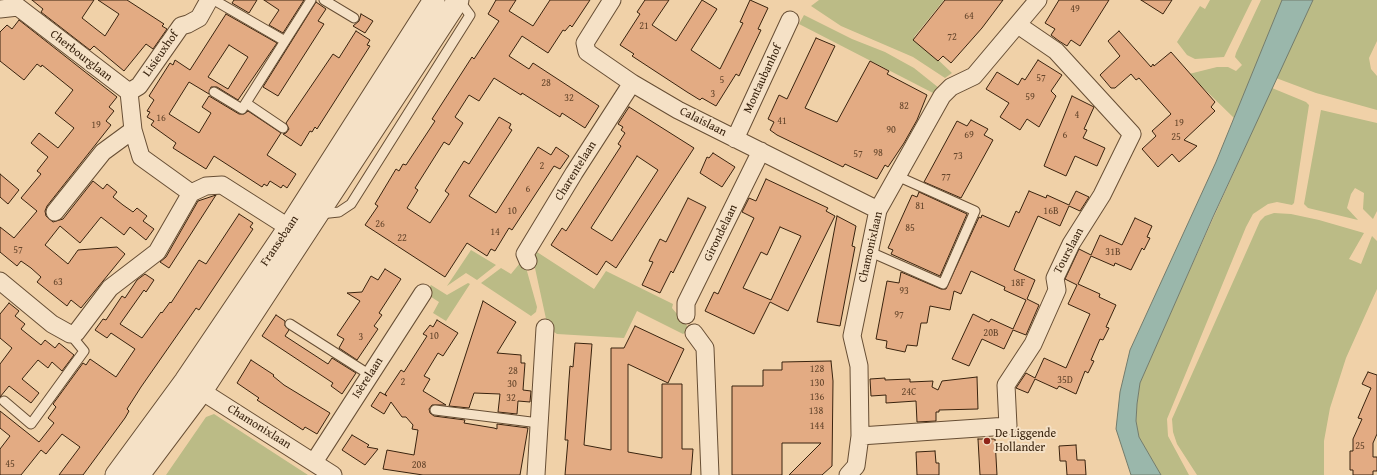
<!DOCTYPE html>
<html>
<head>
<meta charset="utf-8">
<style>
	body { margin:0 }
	canvas { display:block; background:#f0d1a8 }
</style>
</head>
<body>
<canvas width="1377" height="475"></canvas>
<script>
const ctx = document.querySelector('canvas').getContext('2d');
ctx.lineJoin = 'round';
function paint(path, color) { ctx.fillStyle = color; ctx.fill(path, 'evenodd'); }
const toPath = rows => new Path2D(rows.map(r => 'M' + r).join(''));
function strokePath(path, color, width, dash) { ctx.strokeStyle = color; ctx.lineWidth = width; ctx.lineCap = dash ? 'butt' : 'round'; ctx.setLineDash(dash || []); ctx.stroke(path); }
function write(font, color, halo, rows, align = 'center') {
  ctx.font = font + ' "Gentium Book Plus",serif'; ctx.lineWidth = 4; ctx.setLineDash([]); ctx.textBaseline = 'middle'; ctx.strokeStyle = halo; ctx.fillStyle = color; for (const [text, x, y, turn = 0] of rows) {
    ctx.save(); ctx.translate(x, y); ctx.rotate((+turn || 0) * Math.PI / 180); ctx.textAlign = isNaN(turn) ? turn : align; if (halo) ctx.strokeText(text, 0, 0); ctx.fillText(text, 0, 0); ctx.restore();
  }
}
const green = toPath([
	[819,0,944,0,914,37,952,73,945,78,913,57,841,26,811,6],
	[1210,0,1252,0,1224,57,1195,59,1187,55,1177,42,1200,6,1205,9],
	[1261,0,1282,0,1234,118,1189,74,1217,67,1228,67,1236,71,1242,65,1235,57,1236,53],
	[1313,0,1377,0,1377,41,1369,58,1371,69,1377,76,1377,110,1316,93,1276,78],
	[804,15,852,39,885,52,914,68,939,88,935,94,799,24],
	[1272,88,1306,102,1309,105,1294,203,1292,205,1277,202,1268,204,1253,214,1246,227,1167,419,1168,436,1189,475,1161,475,1139,437,1136,421,1137,404,1140,383,1184,283],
	[1321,110,1377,123,1377,211,1373,219,1363,209,1364,193,1355,188,1351,194,1347,208,1358,220,1308,208,1304,204],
	[1274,213,1291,214,1319,220,1364,233,1349,259,1361,264,1372,236,1377,241,1377,289,1346,358,1330,408,1324,441,1324,475,1197,475,1177,444,1173,432,1172,419,1260,221,1265,216],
	[471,250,496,265,477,280,466,273,447,286],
	[537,252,594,289,606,271,673,304,672,308,688,327,686,332,683,334,637,311,624,338,557,334,548,328,533,259],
	[520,263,525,264,537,307,536,312,531,316,481,283,501,268,511,274],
	[468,283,470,284,446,321,433,313,439,302,425,293,431,285,447,295],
	[214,414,308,475,166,475,206,417]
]);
const water = toPath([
	[1282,0,1313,0,1213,217,1140,383,1137,404,1136,421,1139,437,1161,475,1131,475,1116,429,1120,392,1130,350,1216,162,1282,0]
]);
const building = toPath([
	[32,0,94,0,82,18,105,36,119,14,98,0,127,0,164,24,162,26,167,29,153,49,146,44,124,71,94,46,90,50,41,12,43,9,32,0],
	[234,0,257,0,249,13,232,3,234,0],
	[264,0,304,0,283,33,269,25,279,10,264,0],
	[496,0,516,0,509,11,533,26,550,0,590,0,572,27,570,25,565,31,563,30,548,53,522,36,509,56,529,69,533,63,599,106,585,128,562,113,560,117,522,93,521,95,494,78,479,101,469,95,455,117,463,123,449,145,444,142,415,188,418,190,407,208,430,223,449,194,445,191,464,161,469,164,499,117,511,124,509,128,512,130,469,196,496,213,538,147,551,155,556,147,569,156,560,169,554,166,512,230,509,228,495,251,491,249,487,256,467,243,445,277,365,225,378,206,375,204,396,169,399,171,403,164,406,165,435,121,432,119,472,57,474,59,499,21,488,14,496,0],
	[645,0,669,0,652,25,676,41,702,0,717,9,691,50,720,69,743,23,740,22,750,0,768,8,758,29,761,30,739,76,736,74,716,106,702,98,700,100,687,92,632,56,634,54,620,45,640,14,637,12,645,0],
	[945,0,1003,0,982,28,951,63,943,56,938,61,913,40,945,0],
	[1059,0,1109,0,1080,46,1071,40,1067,46,1059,41,1051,35,1055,29,1045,23,1059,0],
	[1141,0,1172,0,1163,14,1141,0],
	[316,2,326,9,318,21,324,24,278,96,263,87,316,2],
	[226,14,277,43,238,100,217,87,211,87,209,94,189,82,169,114,199,133,211,113,202,107,209,96,239,114,244,114,248,111,281,133,267,155,296,174,287,188,283,185,281,188,270,181,267,186,264,184,262,187,214,156,206,169,173,148,176,143,151,125,154,121,147,117,150,112,147,111,154,100,149,96,170,63,173,65,175,60,190,70,226,14],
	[229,45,248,57,228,89,208,77,229,45],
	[361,14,373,21,365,33,353,26,359,21,361,14],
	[19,20,117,97,109,107,114,111,106,121,111,125,47,206,45,211,46,216,53,222,63,219,93,181,103,189,107,184,117,192,113,197,123,205,133,212,137,208,147,216,143,221,154,229,146,240,130,227,124,235,101,217,80,243,60,226,45,245,68,264,78,250,117,247,125,254,81,308,71,300,67,306,37,282,41,277,31,268,21,261,17,266,0,252,0,227,14,238,37,211,21,198,41,174,37,171,48,157,31,143,39,133,58,148,74,128,55,113,73,90,42,65,41,67,37,64,24,80,0,61,0,32,7,25,12,29,19,20],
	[356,31,370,40,367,45,370,46,317,129,315,127,312,132,310,131,301,146,283,134,286,133,289,129,286,123,333,54,339,58,356,31],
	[1119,31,1151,67,1153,64,1154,66,1171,52,1215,102,1211,107,1215,111,1184,140,1197,146,1179,162,1172,154,1158,167,1142,149,1156,136,1152,131,1171,114,1139,78,1136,80,1131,74,1115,88,1111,88,1100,75,1120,56,1108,41,1119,31],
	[816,38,835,46,805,108,837,122,870,61,889,71,887,74,927,95,917,120,904,143,888,167,885,165,877,179,845,164,843,167,777,135,770,130,774,122,768,119,779,95,787,99,816,38],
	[1038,60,1062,75,1051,91,1056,96,1039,127,1027,119,1020,130,1000,117,1009,103,986,89,997,72,1018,85,1022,78,1025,80,1038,60],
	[1072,96,1094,107,1084,129,1087,130,1083,138,1105,148,1097,166,1075,156,1066,176,1044,166,1072,96],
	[629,107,694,148,616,268,606,261,597,275,551,245,562,228,566,231,621,146,618,144,625,133,621,130,623,127,618,124,629,107],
	[637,156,658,170,612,241,591,228,637,156],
	[971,120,988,129,984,135,993,140,961,198,924,182,957,121,967,126,971,120],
	[713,153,735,167,722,187,700,173,707,157,709,158,713,153],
	[0,174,19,190,8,204,0,197,0,174],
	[766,179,828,208,826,211,835,216,788,311,770,302,754,334,705,311,714,292,718,294,754,218,742,212,749,198,756,201,766,179],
	[780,227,801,236,771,300,743,288,761,252,767,255,780,227],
	[1029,191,1046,198,1047,195,1069,205,1076,191,1089,197,1080,211,1069,206,1060,226,1038,216,1016,265,1014,270,1035,280,1027,299,1039,305,1026,335,1013,330,1004,349,982,339,969,366,952,359,973,314,989,322,991,319,1013,329,1026,300,1004,290,1005,287,971,271,961,294,954,291,950,310,930,306,927,323,921,323,917,346,907,345,905,352,886,348,887,341,876,339,887,281,899,283,901,272,941,289,946,289,979,217,981,218,982,215,1009,227,1016,211,1019,213,1029,191],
	[919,192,967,214,940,276,891,254,893,250,888,248,912,195,917,197,919,192],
	[216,195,169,268,160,262,166,257,198,201,216,195],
	[688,198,706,207,673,273,671,271,660,293,642,285,653,262,649,261,660,239,666,242,688,198],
	[239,214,253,223,250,227,253,229,199,310,196,308,194,311,141,387,127,409,129,411,125,418,83,475,59,475,80,447,62,434,46,454,41,450,21,475,0,475,0,449,10,436,0,428,0,411,39,442,54,423,48,418,56,407,53,404,83,363,86,365,90,359,116,377,135,349,111,333,107,338,95,330,103,319,106,320,122,296,125,298,137,280,145,274,154,280,146,292,144,290,120,324,142,338,161,312,162,313,170,302,171,303,199,260,206,264,239,214],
	[837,216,856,226,852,246,855,247,840,326,817,322,837,216],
	[1135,218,1152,226,1147,237,1150,238,1144,250,1142,248,1131,270,1115,263,1114,266,1091,256,1078,284,1100,294,1099,297,1116,305,1106,327,1109,328,1103,340,1100,339,1091,360,1094,361,1088,373,1085,371,1076,394,1059,386,1057,389,1035,379,1028,393,1016,388,1026,373,1035,378,1044,358,1066,368,1090,314,1068,304,1077,285,1065,279,1079,249,1091,255,1100,235,1122,245,1135,218],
	[385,269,401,279,379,313,382,315,374,326,378,329,357,360,339,348,344,339,337,335,360,301,347,293,362,292,371,276,378,280,385,269],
	[483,301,516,322,497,353,521,355,521,363,525,363,523,390,531,391,530,402,518,401,517,414,498,412,500,394,474,393,469,408,449,406,483,301],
	[9,303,19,311,15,316,25,324,21,329,41,345,45,340,55,348,59,343,74,355,62,371,52,362,48,368,38,360,22,379,39,393,31,403,9,386,0,397,0,364,12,348,0,338,0,314,9,303],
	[276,315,285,321,285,326,289,330,285,336,328,364,332,358,356,373,342,394,331,386,333,383,262,336,276,315],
	[437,320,458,333,443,356,438,353,424,376,430,379,423,391,446,405,432,405,429,409,430,413,434,416,465,420,464,423,494,428,497,429,497,424,528,428,520,475,423,475,383,469,387,450,414,455,418,430,412,429,413,425,406,417,402,417,391,402,384,414,371,406,380,392,387,396,385,394,401,370,404,372,427,336,423,334,430,325,433,327,437,320],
	[635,326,684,349,668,383,628,364,628,452,662,458,662,384,682,384,682,449,693,449,691,475,565,475,568,440,565,440,569,379,570,366,573,367,575,343,592,344,584,445,611,450,611,348,624,348,635,326],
	[251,360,274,375,273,376,284,385,330,413,317,434,305,427,303,430,257,400,259,398,237,383,251,360],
	[831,361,833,381,832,466,822,475,789,475,821,443,782,443,782,475,732,475,732,386,763,386,763,370,782,370,782,362,831,361],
	[1368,372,1377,375,1377,434,1373,443,1373,457,1377,457,1377,471,1373,471,1373,475,1353,475,1353,470,1350,470,1350,451,1353,451,1353,439,1362,419,1358,418,1371,388,1362,384,1368,372],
	[977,377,978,409,939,410,939,412,936,412,936,421,917,422,916,401,886,403,886,395,871,396,870,379,885,378,885,380,910,379,910,382,933,381,932,387,938,390,942,381,977,377],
	[352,435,369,445,367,447,378,449,365,465,342,450,352,435],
	[978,439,995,439,997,475,980,475,978,439],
	[1076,445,1077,460,1085,460,1086,475,1067,475,1066,461,1060,461,1059,446,1076,445],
	[935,451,936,463,939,463,939,475,917,475,916,452,935,451]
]);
const service = toPath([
	[324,0,354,18],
	[285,41,311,0],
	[214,92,242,109,285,41,214,0],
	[246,103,283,128],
	[320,214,339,212,351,204,470,15,459,0],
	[868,251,943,284,975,211,897,176],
	[290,324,370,375],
	[4,401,31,424,84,351,70,334],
	[435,410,539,423]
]);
const minor = toPath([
	[612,0,585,43,587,52,632,83,678,110,878,210],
	[0,9,18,7,129,92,133,130,141,157,191,193],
	[129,92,139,86,181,26,188,24,199,18,209,0],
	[735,139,790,20],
	[55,212,103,152,133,130],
	[528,261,525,254,574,173,632,83],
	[0,281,52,324,70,334,76,333,110,288,157,252,191,193,206,186,222,185,299,234],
	[686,315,686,303,761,151],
	[694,333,705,348,710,475],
	[192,385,333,475],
	[860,436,1008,426,1006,385,1033,344,1057,290,1055,278,1071,244,1102,195,1132,134,1056,51,1018,25],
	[314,462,423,293],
	[536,475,545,328],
	[848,475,856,466,860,436,859,366,852,336,878,210,942,96,951,87,974,76,1038,0]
]);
const tertiary = toPath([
	[116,475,185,381,289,227,434,0],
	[139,475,202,391,458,0]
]);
const markers = [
	[987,441,4,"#8f2418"]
];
const numberNames = [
	["49",1075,9],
	["64",969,16],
	["21",644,26],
	["72",952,37],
	["57",1041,78],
	["5",722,80],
	["28",546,83],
	["3",713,94],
	["59",1030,97],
	["32",569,98],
	["82",904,106],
	["4",1077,115],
	["16",161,118],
	["41",782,121],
	["19",1179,123],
	["19",96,125],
	["90",891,130],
	["69",969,135],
	["6",1065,135],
	["25",1176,137],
	["98",878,153],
	["57",858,154],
	["73",958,156],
	["2",542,166],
	["77",946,177],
	["6",528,189],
	["81",920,206],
	["10",512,211],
	["16B",1051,211],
	["26",380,224],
	["85",910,228],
	["14",495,232],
	["22",402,238],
	["57",18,250],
	["31B",1113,252],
	["63",58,282],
	["18F",1018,283],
	["93",904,291],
	["97",899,315],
	["20B",991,333],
	["10",434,336],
	["3",361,337],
	["128",817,369],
	["28",513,371],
	["35D",1065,380],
	["2",403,382],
	["130",817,383],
	["30",512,384],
	["24C",909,392],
	["136",817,397],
	["32",511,398],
	["138",816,411],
	["144",817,426],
	["25",1360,446],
	["45",10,464],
	["208",419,465]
];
const streetNames = [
	["Lisieuxhof",161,54,-55],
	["Cherbourglaan",81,56,38],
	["Montaubanhof",763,79,-65],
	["Calaislaan",703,122,27],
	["Charentelaan",576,171,-58],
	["Girondelaan",721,233,-64],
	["Fransebaan",280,241,-56],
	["Chamonixlaan",871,247,-77],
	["Tourslaan",1069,251,-62],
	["Isèrelaan",368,378,-57],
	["Chamonixlaan",259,427,32]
];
const poiNames = [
	["De Liggende",995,434],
	["Hollander",995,448]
];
paint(green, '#bbbb86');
paint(water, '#9ab7ab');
strokePath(water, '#737c6c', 1);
paint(building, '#e3ab83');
strokePath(building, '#39230e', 1);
strokePath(service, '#674e34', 11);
strokePath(minor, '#674e34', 19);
strokePath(tertiary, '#674e34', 23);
strokePath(service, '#f5e1c6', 9);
strokePath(minor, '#f5e1c6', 17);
strokePath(tertiary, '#f5e1c6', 21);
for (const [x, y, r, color] of markers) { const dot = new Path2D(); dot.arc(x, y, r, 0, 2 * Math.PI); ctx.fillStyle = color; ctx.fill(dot); strokePath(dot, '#f5e1c6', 1.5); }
write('10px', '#64452b', null, numberNames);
write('12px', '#39230e', '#f5e1c6', streetNames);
write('12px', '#39230e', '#f5e1c6', poiNames, 'left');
</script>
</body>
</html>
